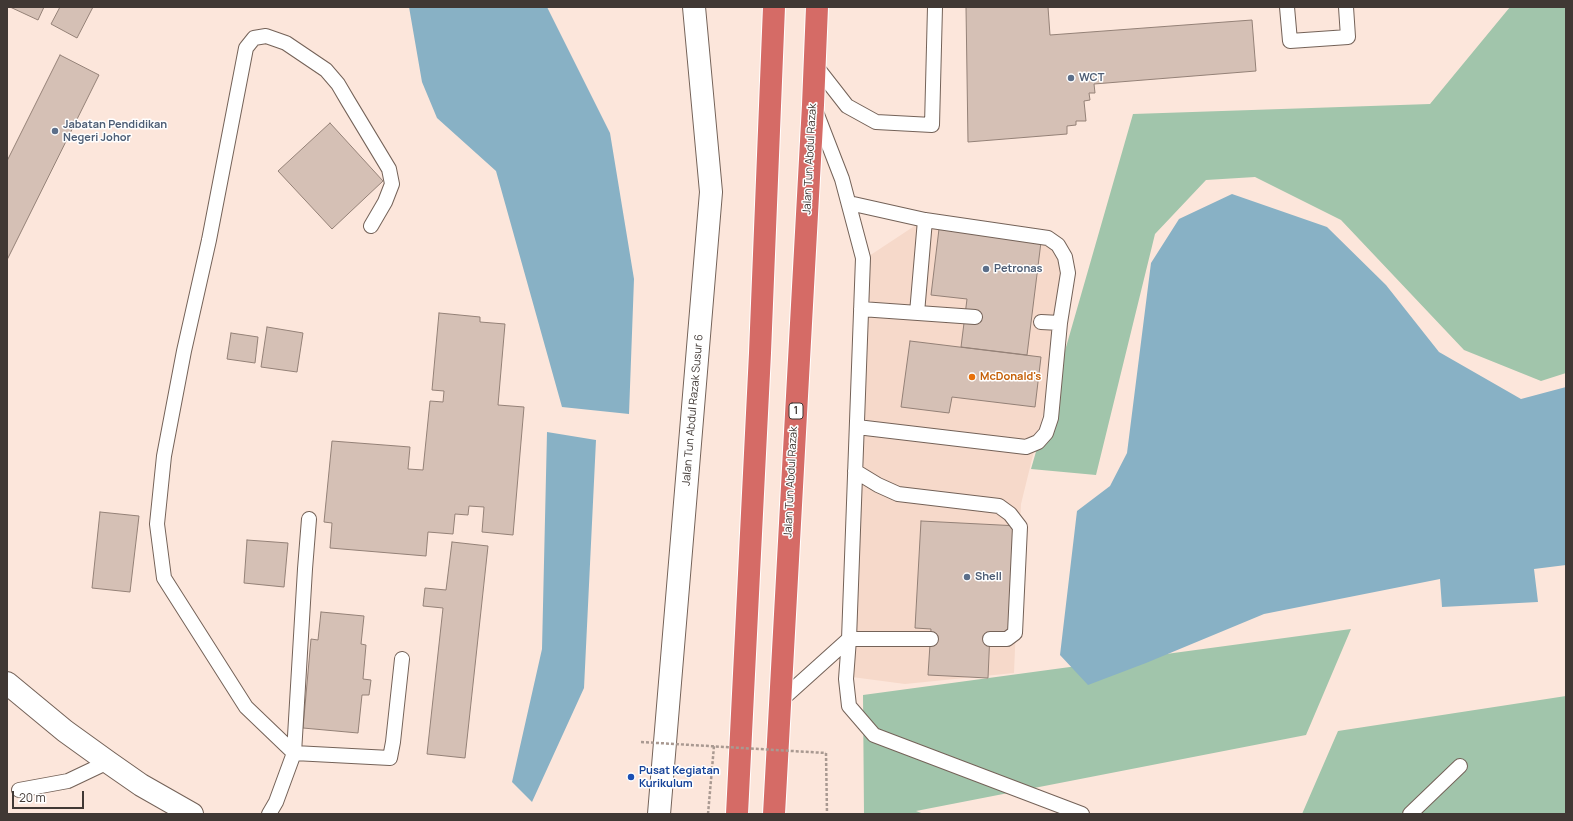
<!DOCTYPE html>
<html>
<head>
<meta charset="utf-8">
<style>
	body { margin:0 }
	#map { position:relative; width:1573px; height:821px; overflow:hidden; background:#fce6db; font-family:Manrope,sans-serif }
	canvas { display:block }
	.frame { position:absolute; inset:0; border:8px solid #403834; pointer-events:none }
	.scale { position:absolute; left:12px; top:791px; width:72px; height:18px; box-sizing:border-box; border:2px solid #403834; border-top:0; padding-left:5px; font-size:12px; line-height:14px; white-space:nowrap; color:#403834; -webkit-text-stroke:3px #fff; paint-order:stroke }
</style>
</head>
<body>
<div id="map">
<canvas width="1573" height="821"></canvas>
<div class="frame"></div>
<div class="scale">20 m</div>
</div>
<script>
const ctx = document.querySelector('canvas').getContext('2d');
ctx.lineJoin = 'round';
function paint(path, color) { ctx.fillStyle = color; ctx.fill(path, 'evenodd'); }
const toPath = rows => new Path2D(rows.map(r => 'M' + r).join(''));
function strokePath(path, color, width, dash) { ctx.strokeStyle = color; ctx.lineWidth = width; ctx.lineCap = dash ? 'butt' : 'round'; ctx.setLineDash(dash || []); ctx.stroke(path); }
function write(font, color, halo, rows, align = 'center') {
  ctx.font = font + ' Manrope,sans-serif'; ctx.lineWidth = 3; ctx.setLineDash([]); ctx.textBaseline = 'middle'; ctx.strokeStyle = halo; ctx.fillStyle = color; for (const [text, x, y, turn = 0] of rows) {
    ctx.save(); ctx.translate(x, y); ctx.rotate((+turn || 0) * Math.PI / 180); ctx.textAlign = isNaN(turn) ? turn : align; if (halo) ctx.strokeText(text, 0, 0); ctx.fillText(text, 0, 0); ctx.restore();
  }
}
const built = toPath([
	[916,225,1046,244,1053,248,1060,260,1062,274,1046,402,1021,504,1014,673,905,684,852,677,869,256]
]);
const forest = toPath([
	[1510,7,1566,7,1566,373,1541,381,1464,350,1341,220,1255,177,1206,180,1155,234,1096,475,1031,469,1133,114,1430,104],
	[1351,629,1306,735,916,811,924,814,864,814,863,695],
	[1566,696,1566,814,1302,814,1338,731]
]);
const water = toPath([
	[409,7,547,7,610,133,634,279,629,414,562,407,496,171,437,118,422,82],
	[1232,194,1327,227,1386,285,1439,352,1521,399,1566,387,1566,565,1534,569,1538,602,1442,607,1440,579,1264,614,1146,663,1088,685,1060,655,1077,511,1110,486,1127,453,1151,263,1179,219],
	[547,432,596,440,584,688,532,802,512,782,542,649]
]);
const building = toPath([
	[10,7,44,7,38,20,10,7],
	[60,7,93,7,77,38,51,24,60,7],
	[966,7,1048,7,1050,35,1252,20,1256,71,1094,84,1095,93,1089,93,1090,100,1084,101,1086,121,1076,121,1076,125,1067,126,1067,134,968,142,966,7],
	[60,55,99,75,7,260,7,161,60,55],
	[330,123,383,181,332,229,278,171,330,123],
	[939,229,1041,242,1027,355,961,347,967,299,931,295,939,229],
	[439,313,480,317,480,322,505,324,498,405,524,407,513,535,482,532,484,507,469,506,468,515,455,514,453,534,428,532,426,556,330,548,332,523,324,522,332,441,410,447,408,469,423,470,430,401,443,402,444,391,432,390,439,313],
	[267,327,303,333,297,372,261,367,267,327],
	[231,333,258,337,255,363,227,359,231,333],
	[910,341,1041,357,1035,407,952,397,949,413,901,407,910,341],
	[100,512,139,516,130,592,92,588,100,512],
	[921,521,1019,526,1013,633,990,632,988,678,928,675,931,629,915,628,921,521],
	[247,540,288,543,284,587,244,583,247,540],
	[452,542,488,546,465,758,427,754,443,608,423,606,425,588,446,590,452,542],
	[321,612,364,616,361,644,366,645,363,679,371,680,369,695,362,695,358,733,303,728,311,639,318,640,321,612]
]);
const path = toPath([
	[826,753,827,814],
	[708,814,714,746]
]);
const lane = toPath([
	[1287,7,1290,41,1348,37,1346,7],
	[815,65,847,106,876,122,932,125,935,7],
	[849,203,925,220,1048,238,1058,245,1065,257,1068,273,1060,323,1051,418,1046,433,1038,442,1026,447,857,427],
	[371,226,385,202,392,184,389,169,348,101,338,84,326,70,286,43,266,36,254,38,246,48,209,240,184,351,164,456,157,524,164,578,246,707,294,753,390,758,393,742,402,659],
	[861,309,975,317],
	[917,313,925,220],
	[1041,322,1060,323],
	[855,471,878,485,898,494,999,506,1010,514,1020,527,1015,633,1007,639,990,639],
	[931,639,849,639,846,679,849,706,874,735,1082,814],
	[779,702,849,639,863,258,842,179,816,112],
	[19,790,68,781,108,762],
	[269,814,276,802,294,753,305,569,309,519],
	[1410,814,1460,766]
]);
const secondary = toPath([
	[7,683,65,731,108,762,141,785,192,814],
	[659,814,711,192,694,7]
]);
const highway = toPath([
	[737,814,760,353,774,7],
	[774,814,813,105,817,7]
]);
const pathBridge = toPath([
	[641,742,826,753]
]);
const markers = [
	[1071,78,4,"#5c6f8a"],
	[55,131,4,"#5c6f8a"],
	[986,269,4,"#5c6f8a"],
	[972,377,4,"#e8710a"],
	[967,577,4,"#5c6f8a"],
	[631,777,4,"#1a4fb4"]
];
const shields = [
	[796,411,14]
];
const shieldNames = [
	["1",796,411]
];
const serviceNames = [
	["WCT",1079,78],
	["Jabatan Pendidikan",63,125],
	["Negeri Johor",63,138],
	["Petronas",994,269],
	["Shell",975,577]
];
const streetNames = [
	["Jalan Tun Abdul Razak",810,159,-87],
	["Jalan Tun Abdul Razak Susur 6",693,410,-85],
	["Jalan Tun Abdul Razak",791,482,-87]
];
const foodNames = [
	["McDonald's",980,377]
];
const transitNames = [
	["Pusat Kegiatan",639,771],
	["Kurikulum",639,784]
];
paint(built, '#f6d9ca');
paint(forest, '#a1c5ab');
paint(water, '#88b1c5');
paint(building, '#d5c0b5');
strokePath(building, '#948177', 1);
strokePath(lane, '#746258', 16);
strokePath(secondary, '#746258', 24);
strokePath(highway, '#fff', 24);
strokePath(path, '#a99991', 2.5, [3, 2]);
strokePath(lane, '#fff', 14);
strokePath(secondary, '#fff', 22);
strokePath(highway, '#d56b66', 22);
strokePath(pathBridge, '#a99991', 2.5, [3, 2]);
for (const [x, y, r, color] of markers) { const dot = new Path2D(); dot.arc(x, y, r, 0, 2 * Math.PI); ctx.fillStyle = color; ctx.fill(dot); strokePath(dot, '#fff', 1.5); }
for (const [x, y, w] of shields) { const box = new Path2D(); box.roundRect(x - w / 2, y - 8, w, 16, 3); ctx.fillStyle = '#fff'; ctx.fill(box); strokePath(box, '#403834', 1); }
write('bold 10px', '#403834', null, shieldNames);
write('bold 11px', '#4e5e75', '#fff', serviceNames, 'left');
write('11px', '#403834', '#fff', streetNames);
write('bold 11px', '#c56008', '#fff', foodNames, 'left');
write('bold 11px', '#164399', '#fff', transitNames, 'left');
</script>
</body>
</html>
